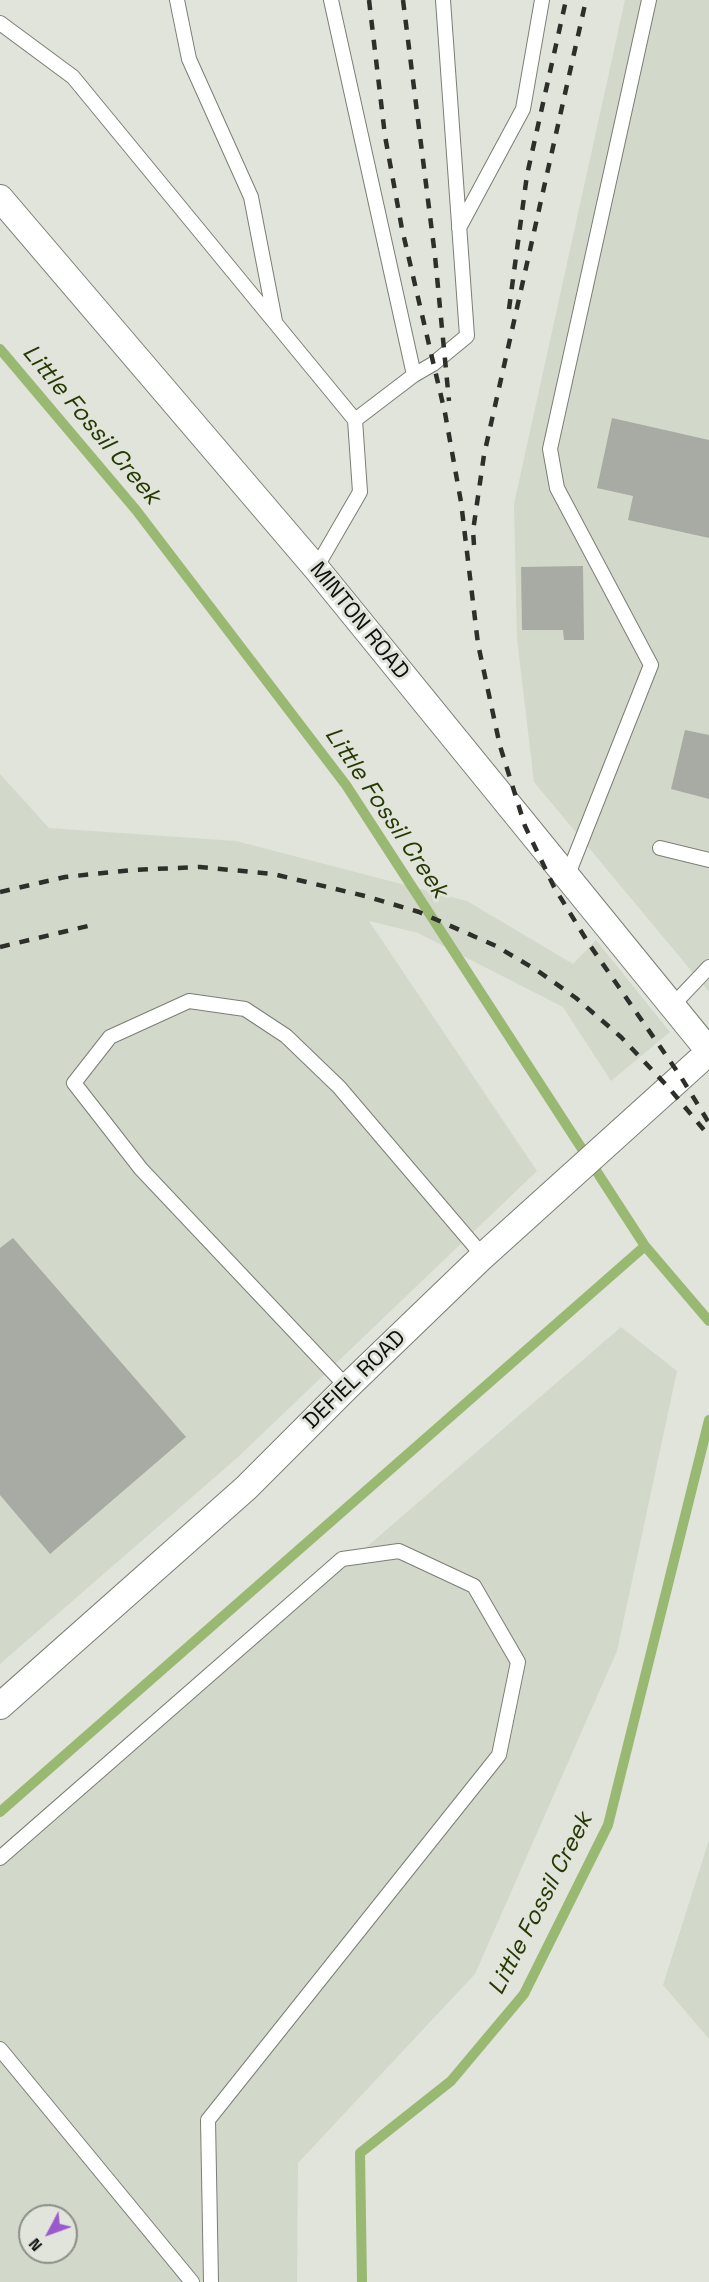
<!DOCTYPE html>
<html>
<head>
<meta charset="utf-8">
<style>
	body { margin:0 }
	#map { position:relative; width:709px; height:2282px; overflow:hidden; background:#e0e4db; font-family:"Space Grotesk",sans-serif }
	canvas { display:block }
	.north { position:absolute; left:18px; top:2204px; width:60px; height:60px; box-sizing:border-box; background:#e0e4db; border:2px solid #8c8f89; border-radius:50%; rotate:229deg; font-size:16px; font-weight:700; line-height:24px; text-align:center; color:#0f100d }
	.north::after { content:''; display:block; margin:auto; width:21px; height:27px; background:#9c59ce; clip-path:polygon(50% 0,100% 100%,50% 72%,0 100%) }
</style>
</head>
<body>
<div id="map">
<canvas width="709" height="2282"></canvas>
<div class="north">N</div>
</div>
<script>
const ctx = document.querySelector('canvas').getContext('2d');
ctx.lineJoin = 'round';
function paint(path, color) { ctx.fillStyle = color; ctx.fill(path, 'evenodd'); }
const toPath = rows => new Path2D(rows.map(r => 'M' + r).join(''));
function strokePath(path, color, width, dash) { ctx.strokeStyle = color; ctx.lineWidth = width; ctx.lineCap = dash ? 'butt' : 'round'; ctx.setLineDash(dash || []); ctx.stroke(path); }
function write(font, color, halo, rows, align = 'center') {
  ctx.font = font + ' "Space Grotesk",sans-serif'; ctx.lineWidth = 6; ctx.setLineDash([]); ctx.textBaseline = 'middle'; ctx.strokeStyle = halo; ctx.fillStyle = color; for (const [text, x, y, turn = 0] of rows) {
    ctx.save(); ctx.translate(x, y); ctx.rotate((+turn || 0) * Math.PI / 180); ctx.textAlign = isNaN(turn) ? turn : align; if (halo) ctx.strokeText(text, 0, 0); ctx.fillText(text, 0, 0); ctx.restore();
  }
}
const built = toPath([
	[625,0,709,0,709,992,534,782,517,639,514,504],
	[0,774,49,828,236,841,467,901,573,964,596,940,670,1032,611,1081,563,1007,418,933,369,921,537,1171,237,1458,0,1664],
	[621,1327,677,1371,617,1651,475,1974,298,2163,297,2282,0,2282,0,1864],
	[30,2216,66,2216,66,2252,30,2252],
	[709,1840,709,2039,663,1985]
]);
const stream = toPath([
	[0,349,136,510,346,785,645,1246,709,1321],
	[0,1812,645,1246],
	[362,2282,360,2153,451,2081,524,1994,608,1825,709,1420]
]);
const building = toPath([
	[612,418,709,440,709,538,628,520,633,496,597,488],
	[583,566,584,640,564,640,563,630,522,630,521,567],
	[685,730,709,735,709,799,671,789],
	[13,1238,186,1437,50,1554,0,1495,0,1248]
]);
const lane = toPath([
	[177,0,189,59,251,197,275,321],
	[331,0,414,375],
	[0,23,73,77,355,420,360,492,316,568],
	[459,228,523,109,542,0],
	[355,420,414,375,433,364,467,336,443,0],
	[660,848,709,860],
	[567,877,651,665,557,488,550,449,649,0],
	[672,1006,709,967],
	[347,1387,141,1169,74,1083,110,1037,189,1001,245,1009,286,1036,339,1087,483,1256],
	[0,1858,342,1559,399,1551,474,1586,518,1662,499,1755,208,2120,211,2282],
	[0,2049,192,2282]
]);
const street = toPath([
	[0,198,316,568,709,1051],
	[0,1706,246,1488,347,1387,483,1256,709,1052]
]);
const rail = toPath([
	[369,0,385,136,402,229,445,413,461,502,478,644,500,746,525,826,554,887,589,944,681,1077,709,1123],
	[403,0,435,256,449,401],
	[509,309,527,175,566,0],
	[474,545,473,531,484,455,586,0],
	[0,892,65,877,132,870,200,867,273,874,365,896,419,912,496,946,538,971,576,998,621,1037,669,1088,709,1136],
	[0,947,92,925]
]);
const streetNames = [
	["MINTON ROAD",359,621,51],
	["DEFIEL ROAD",355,1380,-44]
];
const waterNames = [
	["Little Fossil Creek",91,425,50],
	["Little Fossil Creek",386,813,56],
	["Little Fossil Creek",541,1904,-63]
];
paint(built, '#d2d9ca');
strokePath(stream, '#99b972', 10);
paint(building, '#a7aba3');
strokePath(lane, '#7a7e76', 16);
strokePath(street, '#7a7e76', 28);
strokePath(lane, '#fff', 14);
strokePath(street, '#fff', 26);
strokePath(rail, '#2e2f2b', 4.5, [10, 10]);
write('22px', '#0f100d', '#e0e4db', streetNames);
write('italic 24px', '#263903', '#e0e4db', waterNames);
</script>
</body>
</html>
